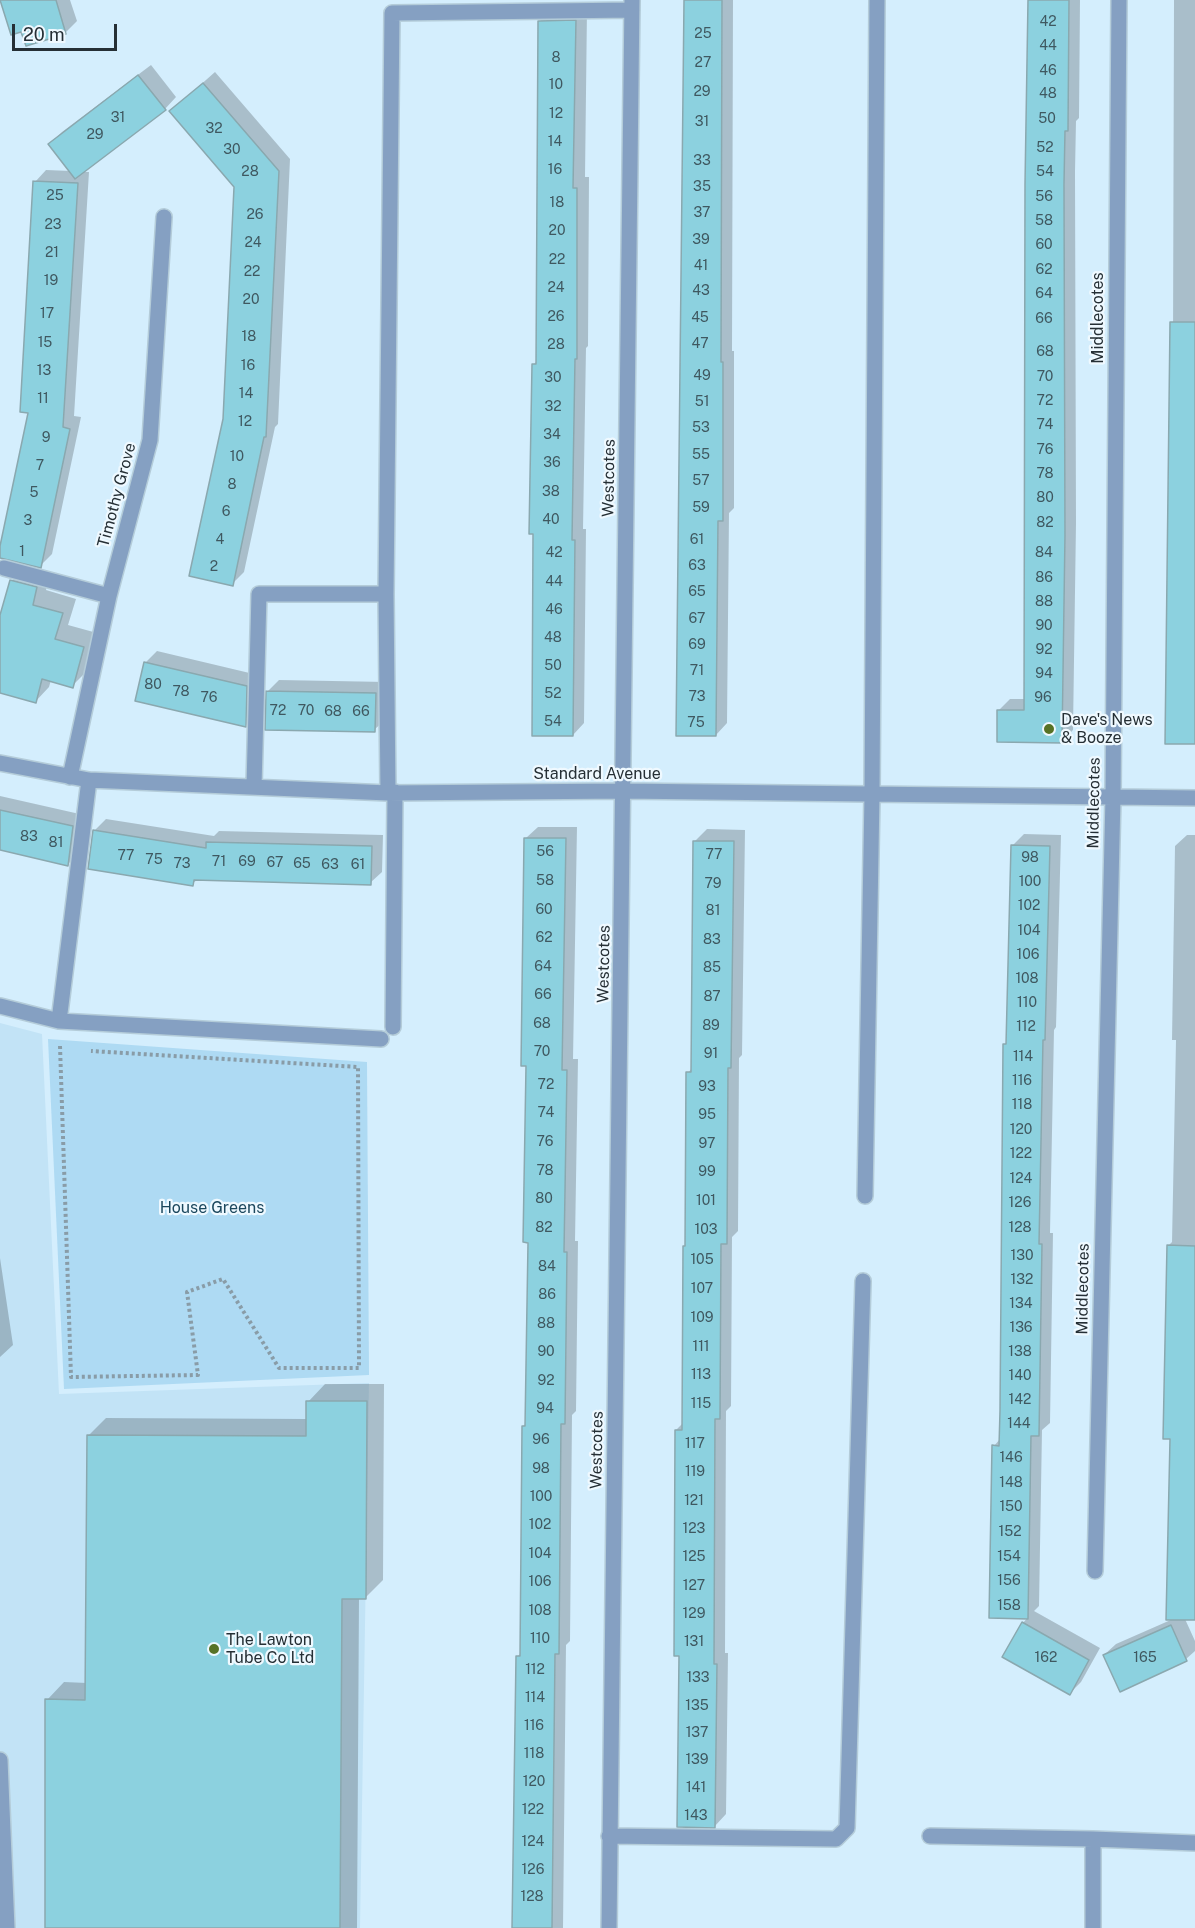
<!DOCTYPE html>
<html>
<head>
<meta charset="utf-8">
<style>
	body { margin:0 }
	#map { position:relative; width:1195px; height:1928px; overflow:hidden; background:#d4eefd; font-family:"Public Sans",sans-serif }
	canvas { display:block }
	.scale { position:absolute; left:12px; top:24px; width:105px; height:27px; box-sizing:border-box; border:3px solid #252f35; border-top:0; padding-left:8px; font-size:18px; line-height:21px; white-space:nowrap; color:#252f35; -webkit-text-stroke:4px #eff9ff; paint-order:stroke }
</style>
</head>
<body>
<div id="map">
<canvas width="1195" height="1928"></canvas>
<div class="scale">20 m</div>
</div>
<script>
const ctx = document.querySelector('canvas').getContext('2d');
ctx.lineJoin = 'round';
function paint(path, color) { ctx.fillStyle = color; ctx.fill(path, 'evenodd'); }
const toPath = rows => new Path2D(rows.map(r => 'M' + r).join(''));
function strokePath(path, color, width, dash) { ctx.strokeStyle = color; ctx.lineWidth = width; ctx.lineCap = dash ? 'butt' : 'round'; ctx.setLineDash(dash || []); ctx.stroke(path); }
function write(font, color, halo, rows, align = 'center') {
  ctx.font = font + ' "Public Sans",sans-serif'; ctx.lineWidth = 4.5; ctx.setLineDash([]); ctx.textBaseline = 'middle'; ctx.strokeStyle = halo; ctx.fillStyle = color; for (const [text, x, y, turn = 0] of rows) {
    ctx.save(); ctx.translate(x, y); ctx.rotate((+turn || 0) * Math.PI / 180); ctx.textAlign = isNaN(turn) ? turn : align; if (halo) ctx.strokeText(text, 0, 0); ctx.fillText(text, 0, 0); ctx.restore();
  }
}
const built = toPath([
	[0,1023,42,1034,59,1394,369,1383,360,1928,0,1928]
]);
const green = toPath([
	[48,1039,367,1062,369,1375,64,1389]
]);
const shadow = toPath([
	[1,0,70,0,77,21,65,33,22,30],
	[686,0,733,0,732,351,734,351,734,508,729,513,727,723,716,735],
	[1029,0,1080,0,1079,118,1076,121,1075,172,1076,523,1073,730,1062,741,998,711,1010,699,1025,699],
	[1174,0,1195,0,1195,743,1173,341],
	[587,9,585,177,589,177,588,346,586,348,583,529,586,529,584,723,573,735,534,364,537,361,539,22,551,10],
	[151,65,176,97,165,109,82,172,89,172,74,416,81,417,52,554,40,566,0,557,30,411,35,182,46,170,71,171,50,144,62,132],
	[215,72,290,159,278,424,275,427,244,572,232,584,224,420,236,186,171,111],
	[26,566,50,573,46,590,76,599,68,625,97,633,86,672,72,686,51,680,49,687,35,702,0,691,0,620,12,581],
	[157,651,258,675,257,714,245,726,145,663],
	[279,680,387,682,386,719,374,730,268,691],
	[0,796,84,815,80,853,68,864,0,849],
	[106,819,214,836,219,831,383,835,382,872,370,883,198,879,192,884,94,831],
	[538,827,577,827,573,1059,578,1059,575,1241,578,1241,576,1411,572,1415,570,1641,566,1645,563,1928,514,1928,517,1657,521,1653,523,1426,527,1423,529,1241,526,838],
	[707,829,745,830,742,1055,739,1058,738,1231,732,1237,731,1406,726,1411,725,1653,728,1653,726,1814,715,1826,680,1655,676,1430,683,1423,684,1247,687,1244,688,1073,692,1068,695,841],
	[1024,834,1061,835,1056,1027,1054,1030,1050,1233,1053,1233,1050,1423,1042,1430,1039,1606,1034,1611,1100,1648,1081,1682,1070,1693,1023,1623,1028,1617,994,1446,1000,1439,1005,1045,1008,1042,1012,846],
	[1187,835,1195,835,1195,1619,1185,1619,1195,1641,1195,1651,1186,1659,1121,1690,1104,1655,1116,1644,1173,1619,1168,1246,1172,1242,1174,1142,1176,1040,1172,1040,1175,846],
	[0,1258,13,1345,0,1357],
	[325,1384,384,1384,383,1580,365,1598,359,1598,357,1928,46,1928,47,1700,64,1682,87,1683,88,1436,106,1418,308,1419,308,1402]
]);
const building = toPath([
	[0,0,56,0,66,34,26,46,21,32,11,35,0,0],
	[684,0,722,0,721,362,723,362,723,521,718,521,716,736,676,736,684,0],
	[1028,0,1069,0,1068,131,1065,131,1064,184,1065,535,1062,743,997,742,997,710,1024,710,1025,184,1028,0],
	[576,20,573,188,577,188,577,359,575,359,572,540,575,540,573,736,532,736,533,534,529,534,532,364,536,364,538,21,576,20],
	[138,75,166,110,75,179,48,144,138,75],
	[203,83,279,171,266,437,264,437,233,586,189,576,223,419,234,187,169,111,203,83],
	[33,181,78,183,63,427,70,429,41,568,0,558,0,546,28,413,20,412,33,181],
	[1170,322,1195,322,1195,744,1165,744,1170,322],
	[10,580,37,587,33,605,63,613,55,639,84,647,73,688,42,679,36,703,0,693,0,615,10,580],
	[144,662,247,686,246,727,135,701,144,662],
	[266,691,376,693,375,732,265,730,266,691],
	[0,810,73,826,68,866,0,850,0,810],
	[93,830,206,848,206,842,372,846,371,885,194,880,193,886,88,869,93,830],
	[524,838,566,838,562,1070,567,1070,564,1252,567,1252,565,1424,561,1424,559,1654,555,1654,552,1928,512,1928,516,1656,520,1656,522,1426,525,1426,528,1243,523,1242,526,1066,521,1066,524,838],
	[693,841,734,841,731,1068,728,1068,727,1244,721,1244,720,1419,715,1419,714,1664,717,1664,715,1828,677,1827,679,1656,674,1656,675,1430,682,1430,683,1246,685,1246,686,1072,691,1072,693,841],
	[1011,845,1050,846,1045,1040,1043,1040,1039,1244,1042,1244,1039,1436,1031,1436,1028,1619,989,1618,992,1445,999,1446,1000,1411,1003,1044,1006,1044,1011,845],
	[1167,1245,1195,1246,1195,1620,1166,1620,1170,1439,1163,1439,1167,1245],
	[306,1401,367,1401,366,1599,342,1599,340,1928,45,1928,45,1699,85,1700,87,1435,306,1436,306,1401],
	[1022,1622,1089,1660,1070,1695,1002,1657,1022,1622],
	[1171,1625,1187,1661,1120,1692,1103,1655,1171,1625]
]);
const path = toPath([
	[60,1046,71,1377,198,1375,187,1292,223,1279,279,1368,359,1368,358,1067,91,1051]
]);
const minor = toPath([
	[4,568,109,596],
	[0,763,89,780,388,793,624,791,1195,798],
	[70,777,109,596,150,440,164,217],
	[254,786,259,594,386,594],
	[388,793,386,594,392,13,632,10],
	[0,1006,59,1021,381,1039],
	[59,1021,89,780],
	[393,1027,395,792],
	[865,1196,872,795,877,0],
	[1095,1571,1113,797,1119,0],
	[0,1760,7,1928],
	[609,1836,836,1839,847,1828,863,1281],
	[930,1836,1093,1839,1195,1843],
	[609,1928,632,0],
	[1093,1928,1093,1839]
]);
const markers = [
	[1049,729,6,"#577226"],
	[214,1649,6,"#577226"]
];
const numberNames = [
	["42",1048,22],
	["25",703,34],
	["44",1048,46],
	["8",556,58],
	["27",703,63],
	["46",1048,71],
	["10",556,85],
	["29",702,92],
	["48",1048,94],
	["12",556,114],
	["31",118,118],
	["50",1047,119],
	["31",702,122],
	["32",214,129],
	["29",95,135],
	["14",555,142],
	["52",1045,148],
	["30",232,150],
	["33",702,161],
	["16",555,170],
	["28",250,172],
	["54",1045,172],
	["35",702,187],
	["25",55,196],
	["56",1044,197],
	["18",557,203],
	["37",702,213],
	["26",255,215],
	["58",1044,221],
	["23",53,225],
	["20",557,231],
	["39",701,240],
	["24",253,243],
	["60",1044,245],
	["21",52,253],
	["22",557,260],
	["41",701,266],
	["62",1044,270],
	["22",252,272],
	["19",51,281],
	["24",556,288],
	["43",701,291],
	["64",1044,294],
	["20",251,300],
	["17",47,314],
	["26",556,317],
	["45",700,318],
	["66",1044,319],
	["18",249,337],
	["15",45,343],
	["47",700,344],
	["28",556,345],
	["68",1045,352],
	["16",248,366],
	["13",44,371],
	["49",702,376],
	["70",1045,377],
	["30",553,378],
	["14",246,394],
	["11",43,399],
	["72",1045,401],
	["51",702,402],
	["32",553,407],
	["12",245,422],
	["74",1045,425],
	["53",701,428],
	["34",552,435],
	["9",46,438],
	["76",1045,450],
	["55",701,455],
	["10",237,457],
	["36",552,463],
	["7",40,466],
	["78",1045,474],
	["57",701,481],
	["8",232,485],
	["38",551,492],
	["5",34,493],
	["80",1045,498],
	["59",701,508],
	["6",226,512],
	["40",551,520],
	["3",28,521],
	["82",1045,523],
	["4",220,540],
	["61",697,540],
	["1",22,552],
	["42",554,553],
	["84",1044,553],
	["63",697,566],
	["2",214,567],
	["86",1044,578],
	["44",554,582],
	["65",697,592],
	["88",1044,602],
	["46",554,610],
	["67",697,619],
	["90",1044,626],
	["48",553,638],
	["69",697,645],
	["92",1044,650],
	["50",553,666],
	["71",697,671],
	["94",1044,674],
	["80",153,685],
	["78",181,692],
	["52",553,694],
	["73",697,697],
	["76",209,698],
	["96",1043,698],
	["72",278,711],
	["70",306,711],
	["68",333,712],
	["66",361,712],
	["54",553,722],
	["75",696,723],
	["83",29,837],
	["81",56,843],
	["56",545,852],
	["77",714,855],
	["77",126,856],
	["98",1030,858],
	["75",154,860],
	["71",219,862],
	["69",247,862],
	["67",275,863],
	["73",182,864],
	["65",302,864],
	["63",330,865],
	["61",358,865],
	["58",545,881],
	["100",1030,882],
	["79",713,884],
	["102",1029,906],
	["60",544,910],
	["81",713,911],
	["104",1029,931],
	["62",544,938],
	["83",712,940],
	["106",1028,955],
	["64",543,967],
	["85",712,968],
	["108",1027,979],
	["66",543,995],
	["87",712,997],
	["110",1027,1003],
	["68",542,1024],
	["89",711,1026],
	["112",1026,1027],
	["70",542,1052],
	["91",711,1054],
	["114",1023,1057],
	["116",1022,1081],
	["72",546,1085],
	["93",707,1087],
	["118",1022,1105],
	["74",546,1113],
	["95",707,1115],
	["120",1021,1130],
	["76",545,1142],
	["97",707,1144],
	["122",1021,1154],
	["78",545,1171],
	["99",707,1172],
	["124",1021,1179],
	["80",544,1199],
	["101",706,1201],
	["126",1020,1203],
	["82",544,1228],
	["128",1020,1228],
	["103",706,1230],
	["130",1022,1256],
	["105",702,1260],
	["84",547,1267],
	["132",1022,1280],
	["107",702,1289],
	["86",547,1295],
	["134",1021,1304],
	["109",702,1318],
	["88",546,1324],
	["136",1021,1328],
	["111",701,1347],
	["90",546,1352],
	["138",1020,1352],
	["113",701,1375],
	["140",1020,1376],
	["92",546,1381],
	["142",1020,1400],
	["115",701,1404],
	["94",545,1409],
	["144",1019,1424],
	["96",541,1440],
	["117",695,1444],
	["146",1011,1458],
	["98",541,1469],
	["119",695,1472],
	["148",1011,1483],
	["100",541,1497],
	["121",694,1501],
	["150",1011,1507],
	["102",540,1525],
	["123",694,1529],
	["152",1010,1532],
	["104",540,1554],
	["125",694,1557],
	["154",1009,1557],
	["156",1009,1581],
	["106",540,1582],
	["127",694,1586],
	["158",1009,1606],
	["108",540,1611],
	["129",694,1614],
	["110",540,1639],
	["131",694,1642],
	["162",1046,1658],
	["165",1145,1658],
	["112",535,1670],
	["133",698,1678],
	["114",535,1698],
	["135",697,1706],
	["116",534,1726],
	["137",697,1733],
	["118",534,1754],
	["139",697,1760],
	["120",534,1782],
	["141",696,1788],
	["122",533,1810],
	["143",696,1816],
	["124",533,1842],
	["126",533,1870],
	["128",532,1897]
];
const streetNames = [
	["Middlecotes",1098,318,-90],
	["Westcotes",609,478,-89],
	["Timothy Grove",117,495,-75],
	["Standard Avenue",597,774],
	["Middlecotes",1094,803,-89],
	["Westcotes",604,964,-89],
	["Middlecotes",1083,1289,-89],
	["Westcotes",597,1450,-89]
];
const poiNames = [
	["Dave's News",1061,720],
	["& Booze",1061,738],
	["The Lawton",226,1640],
	["Tube Co Ltd",226,1658]
];
const parkNames = [
	["House Greens",212,1208]
];
paint(built, '#c2e3f6');
paint(green, '#aedaf3');
paint(shadow, '#0003');
paint(building, '#8cd1df');
strokePath(building, '#8aa8af', 1.5);
strokePath(minor, '#b4ccd9', 18);
strokePath(path, '#899ca7', 4, [3, 3]);
strokePath(minor, '#85a0c2', 15);
for (const [x, y, r, color] of markers) { const dot = new Path2D(); dot.arc(x, y, r, 0, 2 * Math.PI); ctx.fillStyle = color; ctx.fill(dot); strokePath(dot, '#eff9ff', 2); }
write('14px', '#3f5860', null, numberNames);
write('16px', '#252f35', '#eff9ff', streetNames);
write('16px', '#252f35', '#eff9ff', poiNames, 'left');
write('16px', '#1b475d', '#eff9ff', parkNames);
</script>
</body>
</html>
